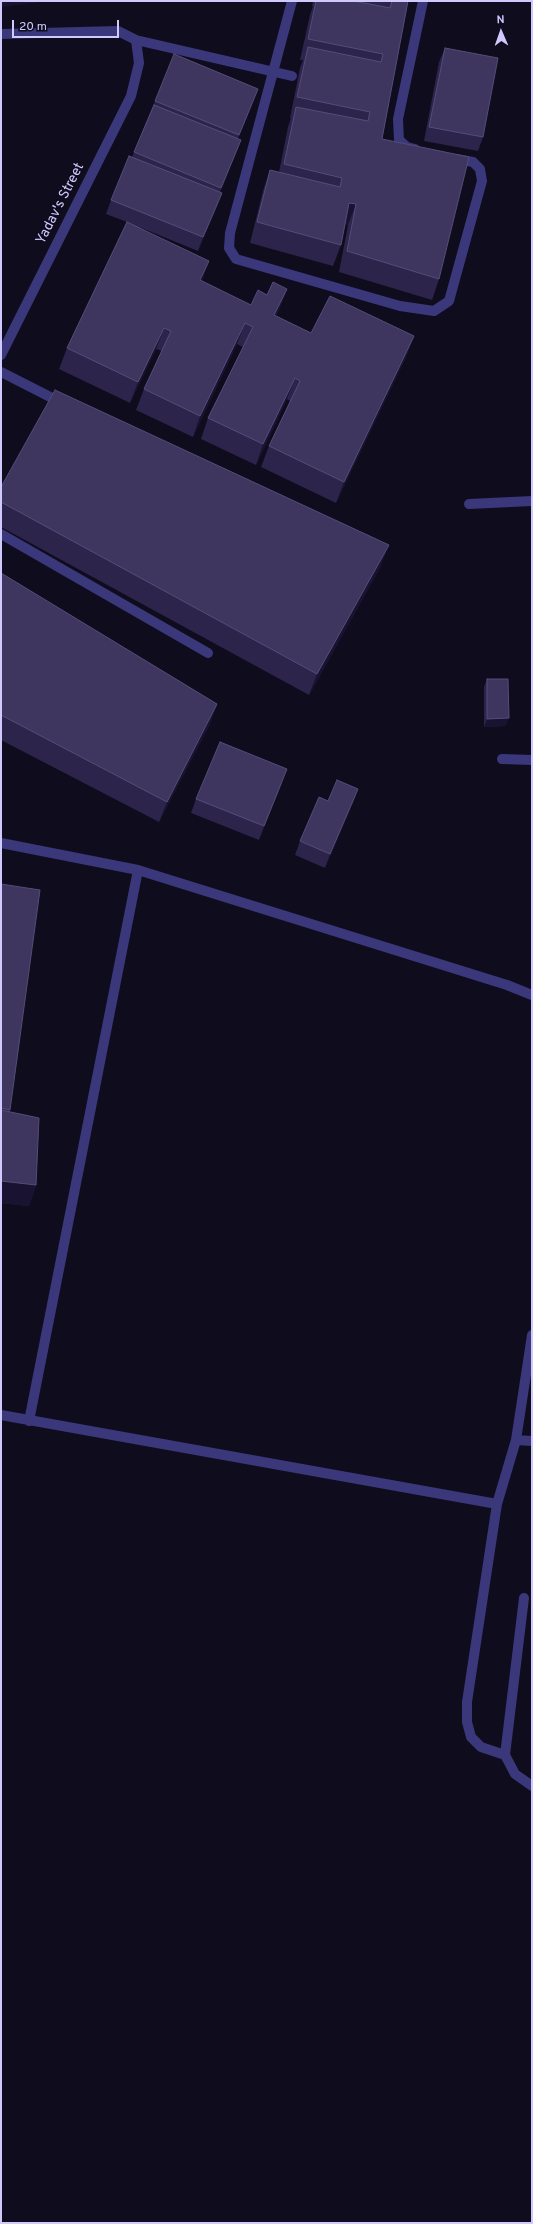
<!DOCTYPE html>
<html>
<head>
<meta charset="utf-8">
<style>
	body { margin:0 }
	#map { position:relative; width:533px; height:2224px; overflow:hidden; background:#0f0c1d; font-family:Overpass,sans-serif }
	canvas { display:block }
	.frame { position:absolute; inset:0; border:2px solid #cfc9fe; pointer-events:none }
	.north { position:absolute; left:481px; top:12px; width:40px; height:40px; -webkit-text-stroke:3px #0f0c1d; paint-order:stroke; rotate:358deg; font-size:11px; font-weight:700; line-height:16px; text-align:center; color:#cfc9fe }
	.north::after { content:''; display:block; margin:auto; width:14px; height:18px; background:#cfc9fe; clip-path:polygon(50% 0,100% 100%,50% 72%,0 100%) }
	.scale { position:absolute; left:12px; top:20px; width:107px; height:18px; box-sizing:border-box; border:2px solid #cfc9fe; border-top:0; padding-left:5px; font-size:12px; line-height:14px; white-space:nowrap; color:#cfc9fe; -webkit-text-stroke:3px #0f0c1d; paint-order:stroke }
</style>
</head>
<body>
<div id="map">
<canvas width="533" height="2224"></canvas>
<div class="frame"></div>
<div class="north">N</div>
<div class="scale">20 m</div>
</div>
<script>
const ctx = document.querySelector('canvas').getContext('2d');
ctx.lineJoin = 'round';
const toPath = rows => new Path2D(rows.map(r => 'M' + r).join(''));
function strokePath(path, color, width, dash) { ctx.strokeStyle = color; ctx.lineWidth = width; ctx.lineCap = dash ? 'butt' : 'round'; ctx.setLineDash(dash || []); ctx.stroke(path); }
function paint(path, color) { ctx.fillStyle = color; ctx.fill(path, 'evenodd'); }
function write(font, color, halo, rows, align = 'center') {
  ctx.font = font + ' Overpass,sans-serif'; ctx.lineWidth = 3; ctx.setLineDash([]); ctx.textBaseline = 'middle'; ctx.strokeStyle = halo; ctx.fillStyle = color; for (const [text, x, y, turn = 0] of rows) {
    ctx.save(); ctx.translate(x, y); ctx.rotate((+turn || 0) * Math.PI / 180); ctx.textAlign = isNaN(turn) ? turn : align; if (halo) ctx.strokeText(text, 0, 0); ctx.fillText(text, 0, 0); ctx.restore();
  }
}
const minor = toPath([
	[292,1,230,233,229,248,236,259,400,306,434,311,449,301,482,181,480,169,473,162,456,159],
	[1,34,118,31,136,40,139,63,131,96,1,355],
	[136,40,292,76],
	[415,149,407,147,399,140,398,119,423,1],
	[1,372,62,403],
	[469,504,532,501],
	[1,534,208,653],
	[502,759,532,760],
	[1,843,138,870,507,985,532,995],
	[1,1415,497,1504],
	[29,1421,138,870],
	[516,1440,532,1441],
	[524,1598,505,1755,515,1774,532,1786],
	[505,1755,481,1747,471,1737,467,1722,467,1702,497,1504,516,1440,532,1335]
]);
const wall = toPath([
	[313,1,408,1,382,139,439,279,432,300,339,272,348,225,345,224,341,245,333,266,250,243,263,191,270,170,279,172,288,127,291,118,290,118,300,68,303,60,300,60,310,15,313,6,312,6],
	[445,48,483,137,478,151,424,141,439,62],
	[258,89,238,139,241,140,220,193,217,207,198,251,139,227,202,281,251,305,267,295,287,289,279,310,276,316,311,333,414,336,406,357,336,503,261,467,269,446,290,401,287,399,256,465,201,439,208,418,243,347,237,344,193,437,136,410,144,389,162,351,156,349,130,403,59,369,67,348,127,222,106,214,111,200,132,157,155,101],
	[1,487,381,566,309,695,1,527],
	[1,573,217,704,210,724,159,822,1,740],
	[487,679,506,726,484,727,484,687],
	[282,783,259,840,191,813,196,799],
	[358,789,353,803,325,868,295,855,300,841,328,801],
	[1,884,10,1110,10,1112,36,1185,29,1206,1,1203]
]);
const shadedWall = toPath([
	[1,1,49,1,1,7],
	[258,89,253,103,234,149,239,135],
	[241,140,236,154,216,202,221,188],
	[222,193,217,207,198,251,203,237],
	[349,203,356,204,348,225,341,224],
	[209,261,202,282,200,280],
	[287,289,279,310,266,336,274,315],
	[245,323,237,344,193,437,200,416],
	[164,328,156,349,130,403,138,382],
	[414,336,406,357,336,503,344,482],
	[295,378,287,399,256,465,263,444],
	[389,545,381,566,309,695,317,674],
	[217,704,210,724,159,822,167,802],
	[509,718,506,726,484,727,487,719],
	[287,769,282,783,259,840,264,826],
	[358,789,353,803,325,868,330,854],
	[1,1181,36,1185,29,1206,1,1203]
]);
const building = toPath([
	[316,1,354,1,390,8,392,1,408,1,382,139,469,157,439,279,347,251,356,204,349,203,341,245,257,222,270,170,340,187,342,178,284,164,296,107,368,121,370,112,297,97,308,47,381,62,383,54,308,39,316,1],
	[445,48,498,58,483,137,429,127,445,48],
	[174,54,258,89,239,135,155,101,174,54],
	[154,105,241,140,221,188,134,152,154,105],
	[129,156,222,193,203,237,111,200,129,156],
	[127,222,209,261,200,280,251,305,258,290,267,295,273,282,287,289,274,315,311,333,330,296,414,336,344,482,269,446,300,381,295,378,263,444,208,418,253,327,245,323,200,416,144,389,171,331,164,328,138,382,67,348,127,222],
	[55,390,389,545,317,674,1,502,1,487,55,390],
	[1,573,217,704,167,802,1,715,1,573],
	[487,679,508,679,509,718,487,719,487,679],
	[220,742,287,769,264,826,196,799,220,742],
	[337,780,358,789,330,854,300,841,319,797,328,801,337,780],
	[1,884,40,890,10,1110,1,1108,1,884],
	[1,1110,39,1118,36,1185,1,1181,1,1110]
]);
const streetNames = [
	["Yadav's Street",61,204,-63]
];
strokePath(minor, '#3a377b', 10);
paint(wall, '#2c244b');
paint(shadedWall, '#191331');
paint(building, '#3e365f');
strokePath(building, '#544d78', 1);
write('14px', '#cfc9fe', '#0f0c1d', streetNames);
</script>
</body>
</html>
